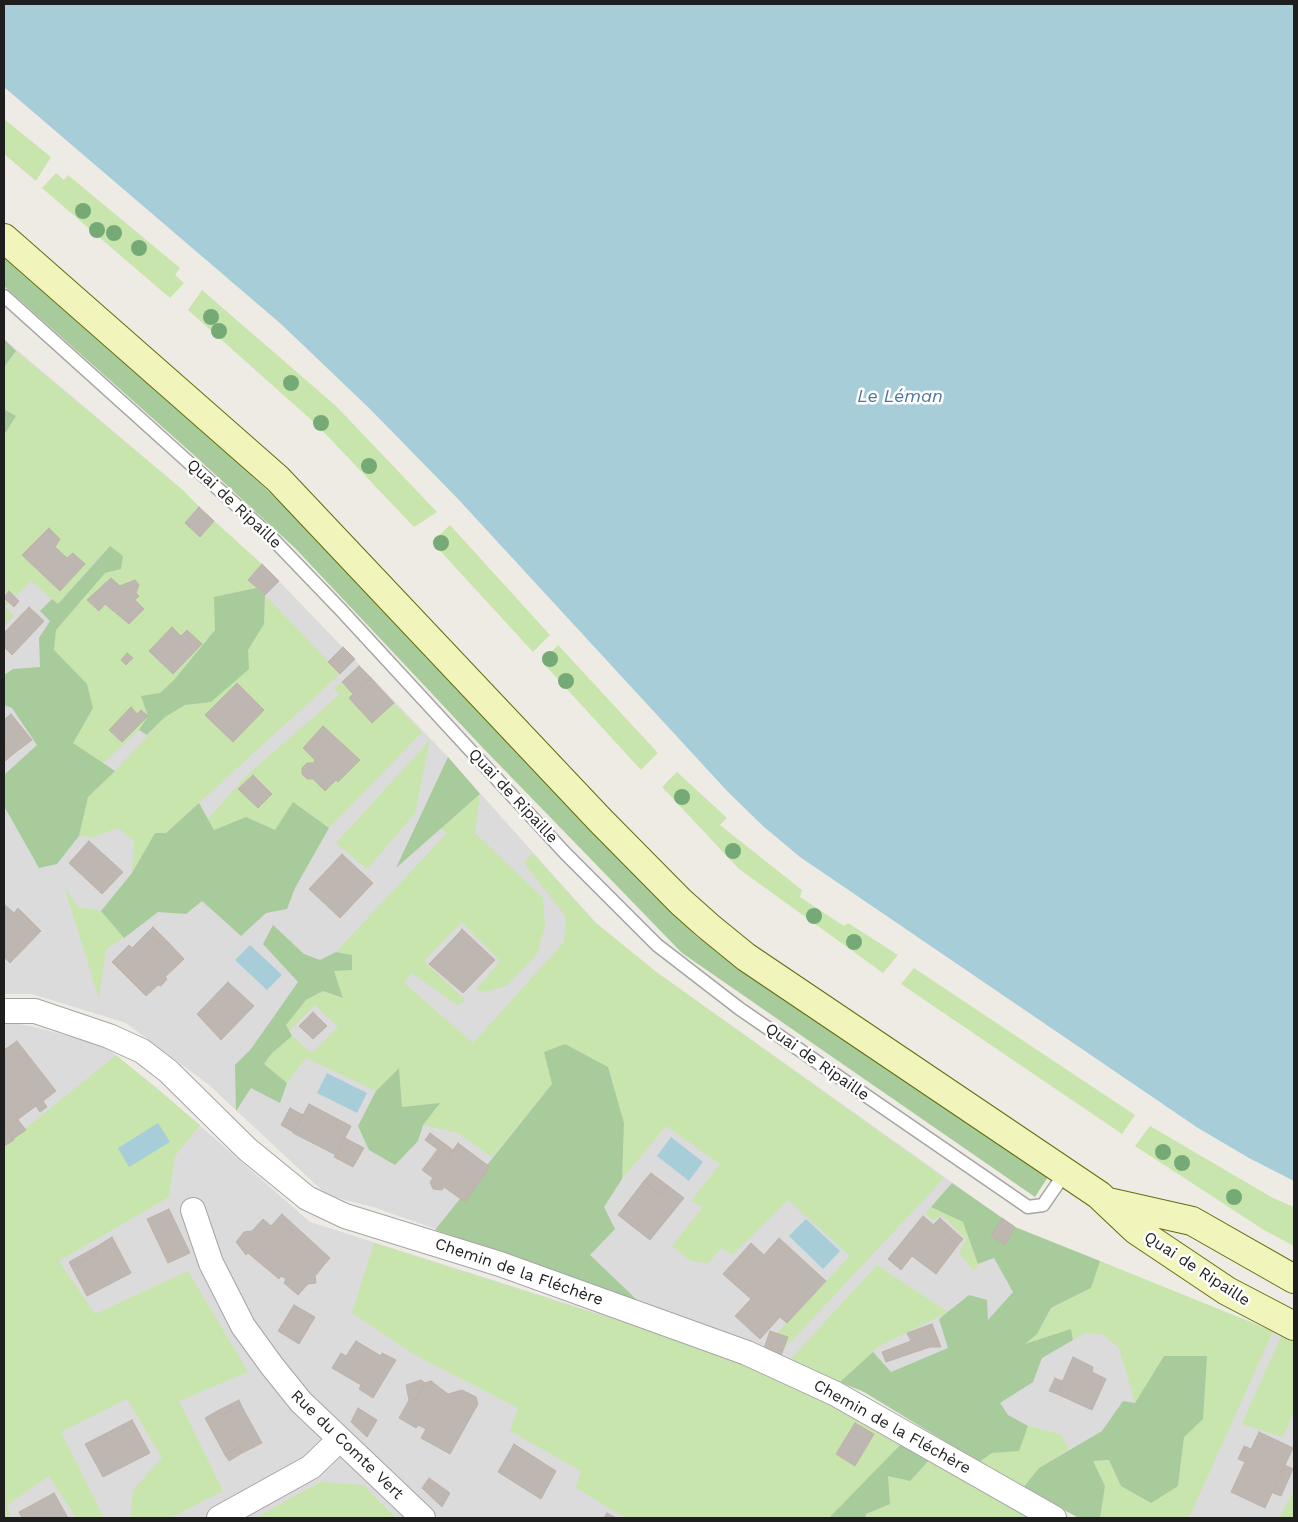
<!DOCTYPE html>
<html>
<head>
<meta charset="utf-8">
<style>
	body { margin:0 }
	#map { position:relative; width:1298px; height:1522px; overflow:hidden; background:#eeebe4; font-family:"Work Sans",sans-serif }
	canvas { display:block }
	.frame { position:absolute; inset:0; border:5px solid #1e1e1e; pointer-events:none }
</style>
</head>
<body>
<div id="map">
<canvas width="1298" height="1522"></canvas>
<div class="frame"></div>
</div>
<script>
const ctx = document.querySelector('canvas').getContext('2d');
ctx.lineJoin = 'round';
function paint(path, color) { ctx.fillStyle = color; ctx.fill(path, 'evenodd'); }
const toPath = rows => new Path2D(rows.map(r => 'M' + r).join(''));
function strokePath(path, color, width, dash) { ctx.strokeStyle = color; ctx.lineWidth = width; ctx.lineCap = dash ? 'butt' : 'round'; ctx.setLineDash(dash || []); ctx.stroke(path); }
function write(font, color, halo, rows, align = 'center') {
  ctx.font = font + ' "Work Sans",sans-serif'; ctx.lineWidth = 5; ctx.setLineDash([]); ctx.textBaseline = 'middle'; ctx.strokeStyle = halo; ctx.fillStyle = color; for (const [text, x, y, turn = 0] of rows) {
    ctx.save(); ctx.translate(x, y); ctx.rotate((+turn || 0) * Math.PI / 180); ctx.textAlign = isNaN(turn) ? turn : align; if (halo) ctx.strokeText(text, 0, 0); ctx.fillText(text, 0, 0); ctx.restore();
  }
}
const residential = toPath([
	[4,339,164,474,279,581,448,757,596,923,655,971,1015,1227,1294,1340,1294,1518,1079,1518,1013,1482,864,1392,637,1300,376,1208,327,1195,209,1085,126,1023,32,994,4,994],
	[4,1021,35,1027,104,1046,156,1087,310,1222,663,1334,1038,1518,4,1518]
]);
const grass = toPath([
	[4,119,51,157,36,181,4,154],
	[56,173,64,180,68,175,180,268,175,275,184,283,170,298,42,188],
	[202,290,336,406,437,512,414,527,317,425,188,310],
	[16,351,184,491,199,507,185,523,200,537,214,521,262,564,249,580,256,588,215,597,215,630,174,680,160,694,141,696,148,716,139,730,103,763,73,743,87,684,54,650,56,630,105,573,121,569,123,556,109,546,58,604,31,581,5,607,14,615,4,626,4,435,16,416,4,409,4,367],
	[450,525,550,635,533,652,432,542],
	[265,595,340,674,166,833,155,833,132,873,134,841,118,828,94,837,79,836,88,797,115,771,165,717,185,705,211,701,248,650,264,624],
	[558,645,658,753,641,770,542,662],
	[342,682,353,694,349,698,394,703,422,732,329,828,293,803,275,830,246,817,214,830,208,819,246,776,339,695,334,688],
	[430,740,415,813,367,869,336,843],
	[677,772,727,818,720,825,802,890,800,897,844,926,848,923,898,955,883,973,739,869,662,787],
	[480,794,475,833,543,898,545,927,537,954,506,986,483,992,476,990,500,961,462,922,424,961,465,1000,458,1006,412,973,404,983,473,1043,564,942,566,917,524,863,532,853,596,923,655,971,944,1178,783,1350,787,1337,777,1333,850,1256,788,1200,732,1255,721,1248,708,1263,691,1261,672,1246,703,1207,691,1201,720,1164,666,1126,622,1179,624,1123,608,1067,565,1044,552,1084,492,1157,458,1133,423,1125,439,1103,402,1107,399,1068,376,1091,306,1058,287,1083,264,1064,272,1053,292,1036,312,1053,338,1027,315,1005,289,1031,286,1025,306,1000,323,991,342,998,334,971,352,955,336,952,447,833,441,828],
	[64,886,78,907,101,911,124,938,106,949,99,999],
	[914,968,1135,1115,1122,1134,901,984],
	[116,1055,200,1125,175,1156,169,1197,59,1261,95,1314,188,1271,248,1372,179,1401,223,1491,170,1518,130,1518,133,1490,162,1458,127,1399,61,1432,104,1518,76,1518,49,1476,7,1505,11,1518,4,1518,4,1146],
	[1150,1126,1273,1198,1294,1207,1294,1246,1264,1230,1135,1146],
	[931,1207,963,1222,978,1264,974,1271,959,1253,966,1239,941,1215,933,1221,925,1213],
	[374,1243,751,1363,904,1441,829,1518,626,1518,576,1488,581,1471,510,1431,518,1408,415,1355,352,1313],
	[1100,1261,1273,1331,1189,1518,1100,1518,1105,1486,1093,1461,1109,1460,1121,1486,1178,1487,1184,1436,1203,1418,1164,1356,1135,1403,1119,1348,1102,1334,1084,1333,1073,1340,1071,1329,1024,1345,1037,1334,1051,1309,1091,1288],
	[877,1265,948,1312,878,1347,840,1382,789,1361],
	[1282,1334,1294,1340,1294,1412,1283,1437,1242,1424],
	[1028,1426,1061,1434,1069,1449,1039,1468,1023,1488,979,1462,991,1453,1019,1451],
	[932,1457,1038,1518,866,1518,888,1476],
	[320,1482,363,1485,396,1518,255,1518],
	[1294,1491,1294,1518,1279,1518]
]);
const forest = toPath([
	[4,255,210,437,311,531,696,936,1048,1177,1035,1197,682,953,483,748,295,548,195,456,4,286],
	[4,339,16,351,4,367],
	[4,409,16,416,4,435],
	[110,546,123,556,121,569,105,573,56,630,54,650,87,684,93,708,73,743,115,771,88,797,79,836,57,864,39,868,4,806,4,775,37,745,12,708,4,705,4,675,13,669,40,667,39,638,50,621,40,611,52,599,58,604],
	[256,588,265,595,264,624,248,650,249,669,211,702,185,705,165,717,147,735,139,730,148,716,141,696,160,693,174,680,215,630,214,597],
	[448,757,480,794,396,868],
	[293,802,329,828,295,888,287,909,266,913,241,936,202,901,186,914,158,912,124,938,101,911,132,873,155,833,166,833,199,803,214,830,246,817,275,830],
	[273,925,304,954,320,960,336,952,352,955,352,970,334,971,343,998,323,991,306,1000,286,1025,292,1036,272,1053,264,1064,287,1083,280,1103,251,1088,236,1111,235,1065,251,1049,298,982,263,944],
	[565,1044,608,1067,624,1123,622,1179,604,1207,615,1229,590,1255,637,1300,435,1230,552,1084,544,1052],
	[399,1068,402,1107,440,1103,423,1125,418,1141,395,1165,369,1150,358,1126,376,1091],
	[952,1183,1015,1227,1100,1261,1091,1288,1051,1308,1037,1334,1025,1344,1071,1329,1073,1340,1042,1358,1033,1382,1000,1403,1008,1415,1028,1426,1019,1451,992,1453,979,1462,864,1392,840,1382,873,1352,891,1372,948,1348,939,1319,969,1295,987,1300,988,1320,1013,1292,994,1258,978,1264,963,1222,931,1207],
	[1164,1356,1207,1356,1203,1419,1184,1437,1178,1486,1151,1503,1121,1486,1109,1460,1093,1461,1105,1486,1100,1518,1079,1518,1023,1488,1039,1468,1102,1431,1123,1401,1135,1403],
	[904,1441,932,1457,910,1481,888,1476,890,1504,866,1514,866,1518,829,1518]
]);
const water = toPath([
	[4,4,1294,4,1294,1181,1249,1158,1198,1128,800,857,763,826,728,792,458,499,370,409,281,324,4,87],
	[250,945,282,975,267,990,235,960],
	[327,1073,367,1093,357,1113,317,1093],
	[158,1123,170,1142,129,1167,118,1148],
	[671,1137,703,1162,689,1181,657,1156],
	[806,1219,840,1251,823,1269,789,1236]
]);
const building = toPath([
	[199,507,214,521,200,537,185,523,199,507],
	[49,528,60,539,55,547,67,558,73,553,85,564,60,591,22,555,49,528],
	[262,564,279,581,265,595,248,580,262,564],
	[111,578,120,586,135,580,139,585,136,593,139,596,135,600,144,609,129,624,105,604,99,611,87,600,111,578],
	[9,591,19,601,14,607,4,598,9,591],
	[29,607,44,621,12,655,4,647,4,633,29,607],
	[172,627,181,636,187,630,202,644,173,674,149,651,172,627],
	[343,647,355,659,340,674,328,662,343,647],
	[127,653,133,658,126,665,121,660,127,653],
	[359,666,371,678,353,694,342,682,359,666],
	[371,678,394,703,372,723,349,698,371,678],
	[237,683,264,710,233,742,205,715,237,683],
	[131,707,137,714,141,710,148,716,122,742,109,730,131,707],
	[11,714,32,740,12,755,4,744,4,720,11,714],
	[323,726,360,760,338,782,336,780,325,791,313,779,307,779,302,774,302,768,307,763,313,763,315,760,303,748,323,726],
	[4,744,12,755,4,762,4,744],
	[253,775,272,794,258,808,238,789,253,775],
	[89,841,123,872,102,894,69,863,89,841],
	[342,854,373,883,340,918,309,889,342,854],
	[4,904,14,913,18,908,41,931,10,963,4,957,4,904],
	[153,927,167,941,161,946,147,933,153,927],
	[462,929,481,947,477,951,458,934,462,929],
	[147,933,161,946,167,941,184,959,165,977,167,979,161,986,158,985,146,996,112,962,129,945,132,948,147,933],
	[458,934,477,951,481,947,495,960,463,993,429,964,458,934],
	[228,982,254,1006,221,1040,197,1014,228,982],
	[313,1012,327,1026,313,1039,299,1026,313,1012],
	[17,1041,56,1091,43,1101,47,1107,40,1112,36,1106,5,1129,4,1050,17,1041],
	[309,1104,351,1126,336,1155,293,1133,309,1104],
	[290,1108,303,1115,293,1132,281,1125,290,1108],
	[18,1120,26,1130,13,1139,7,1128,18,1120],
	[4,1127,7,1128,14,1140,4,1146,4,1127],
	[430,1133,453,1150,448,1157,425,1140,430,1133],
	[345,1138,364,1148,353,1167,334,1157,345,1138],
	[458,1143,490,1167,465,1202,444,1187,442,1190,433,1189,430,1182,433,1178,422,1170,438,1149,448,1157,458,1143],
	[651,1173,667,1185,660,1195,644,1181,651,1173],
	[644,1181,660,1195,667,1185,684,1198,650,1240,618,1215,644,1181],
	[169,1209,190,1253,168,1263,147,1219,169,1209],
	[282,1214,330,1258,315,1276,316,1283,308,1284,298,1295,284,1283,286,1279,281,1276,279,1279,248,1253,246,1255,236,1242,244,1232,252,1231,263,1219,271,1226,282,1214],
	[923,1216,958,1245,936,1274,912,1256,901,1270,888,1259,923,1216],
	[940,1218,963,1239,958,1245,933,1225,940,1218],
	[1002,1218,1015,1227,1005,1245,991,1236,1002,1218],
	[112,1237,131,1273,87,1296,71,1266,98,1252,96,1247,112,1237],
	[779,1238,826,1281,787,1323,780,1317,760,1339,735,1316,751,1299,723,1274,751,1243,764,1255,779,1238],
	[96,1247,98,1252,71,1266,69,1262,96,1247],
	[294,1305,315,1317,299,1344,278,1331,294,1305],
	[932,1324,941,1347,930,1347,886,1362,882,1352,911,1341,907,1333,932,1324],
	[770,1331,788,1337,780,1358,763,1351,770,1331],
	[356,1341,381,1356,382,1353,396,1360,373,1398,359,1389,361,1385,332,1368,341,1353,346,1356,356,1341],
	[1073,1357,1093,1367,1092,1372,1106,1379,1092,1410,1057,1394,1073,1357],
	[1055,1378,1062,1381,1057,1394,1049,1391,1055,1378],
	[421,1380,425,1383,416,1399,409,1400,406,1385,421,1380],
	[431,1381,448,1394,462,1390,476,1397,478,1404,450,1454,421,1438,426,1429,418,1425,416,1428,399,1418,409,1400,416,1399,425,1383,431,1381],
	[239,1400,241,1405,222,1415,219,1410,239,1400],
	[241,1405,262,1443,242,1453,239,1447,225,1455,205,1418,219,1410,222,1415,241,1405],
	[358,1408,377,1420,367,1437,351,1422,358,1408],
	[132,1420,150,1453,103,1477,85,1444,132,1420],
	[855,1423,874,1434,855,1466,836,1454,855,1423],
	[1259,1432,1293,1448,1265,1508,1231,1492,1245,1462,1238,1459,1244,1446,1251,1449,1259,1432],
	[514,1444,556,1471,541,1499,498,1472,514,1444],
	[239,1447,242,1453,229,1461,225,1455,239,1447],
	[1285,1465,1293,1469,1281,1496,1273,1493,1285,1465],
	[429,1478,450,1493,442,1507,422,1488,429,1478],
	[54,1493,68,1518,22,1518,19,1512,54,1493],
	[607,1513,616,1518,604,1518,607,1513]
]);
const lane = toPath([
	[4,296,266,532,341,610,565,853,657,945,740,1009,1028,1207,1043,1205,1065,1173]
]);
const street = toPath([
	[4,1011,35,1011,109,1036,142,1051,168,1071,247,1149,307,1198,345,1216,500,1264,747,1353,836,1394,1054,1518],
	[193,1210,211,1263,243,1326,272,1366,301,1402,423,1518],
	[219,1518,311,1467,339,1440]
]);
const secondary = toPath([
	[4,238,278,479,600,820,681,902,708,926,746,957,1099,1195,1136,1230,1227,1291,1294,1326],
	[1108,1202,1192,1221,1294,1279]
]);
const trees = [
	[83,211],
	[97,230],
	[114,233],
	[139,248],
	[211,317],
	[219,331],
	[291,383],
	[321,423],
	[369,466],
	[441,543],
	[550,659],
	[566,681],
	[682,797],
	[733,851],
	[814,916],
	[854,942],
	[1163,1152],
	[1182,1163],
	[1234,1197]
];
const streetNames = [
	["Quai de Ripaille",234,504,43],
	["Quai de Ripaille",513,796,47],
	["Quai de Ripaille",817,1062,35],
	["Quai de Ripaille",1197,1269,33],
	["Chemin de la Fléchère",519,1272,19],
	["Chemin de la Fléchère",892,1427,29],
	["Rue du Comte Vert",347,1445,44]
];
const waterNames = [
	["Le Léman",900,397]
];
paint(residential, '#dcdbdb');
paint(grass, '#c8e5ad');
paint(forest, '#a8cb9b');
paint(water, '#a7cdd9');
paint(building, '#beb7b1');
strokePath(building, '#bfb2a8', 1);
strokePath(lane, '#a5a5a5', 15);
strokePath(street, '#a5a5a5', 26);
strokePath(secondary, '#616e0c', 30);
strokePath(lane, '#fff', 12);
strokePath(street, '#fff', 24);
strokePath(secondary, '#f1f5bb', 28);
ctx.fillStyle = '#75aa77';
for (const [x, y] of trees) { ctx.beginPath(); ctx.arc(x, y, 8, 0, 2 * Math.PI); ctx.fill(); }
write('16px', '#1e1e1e', '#fff', streetNames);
write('italic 18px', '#4d75a0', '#fff', waterNames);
</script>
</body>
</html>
